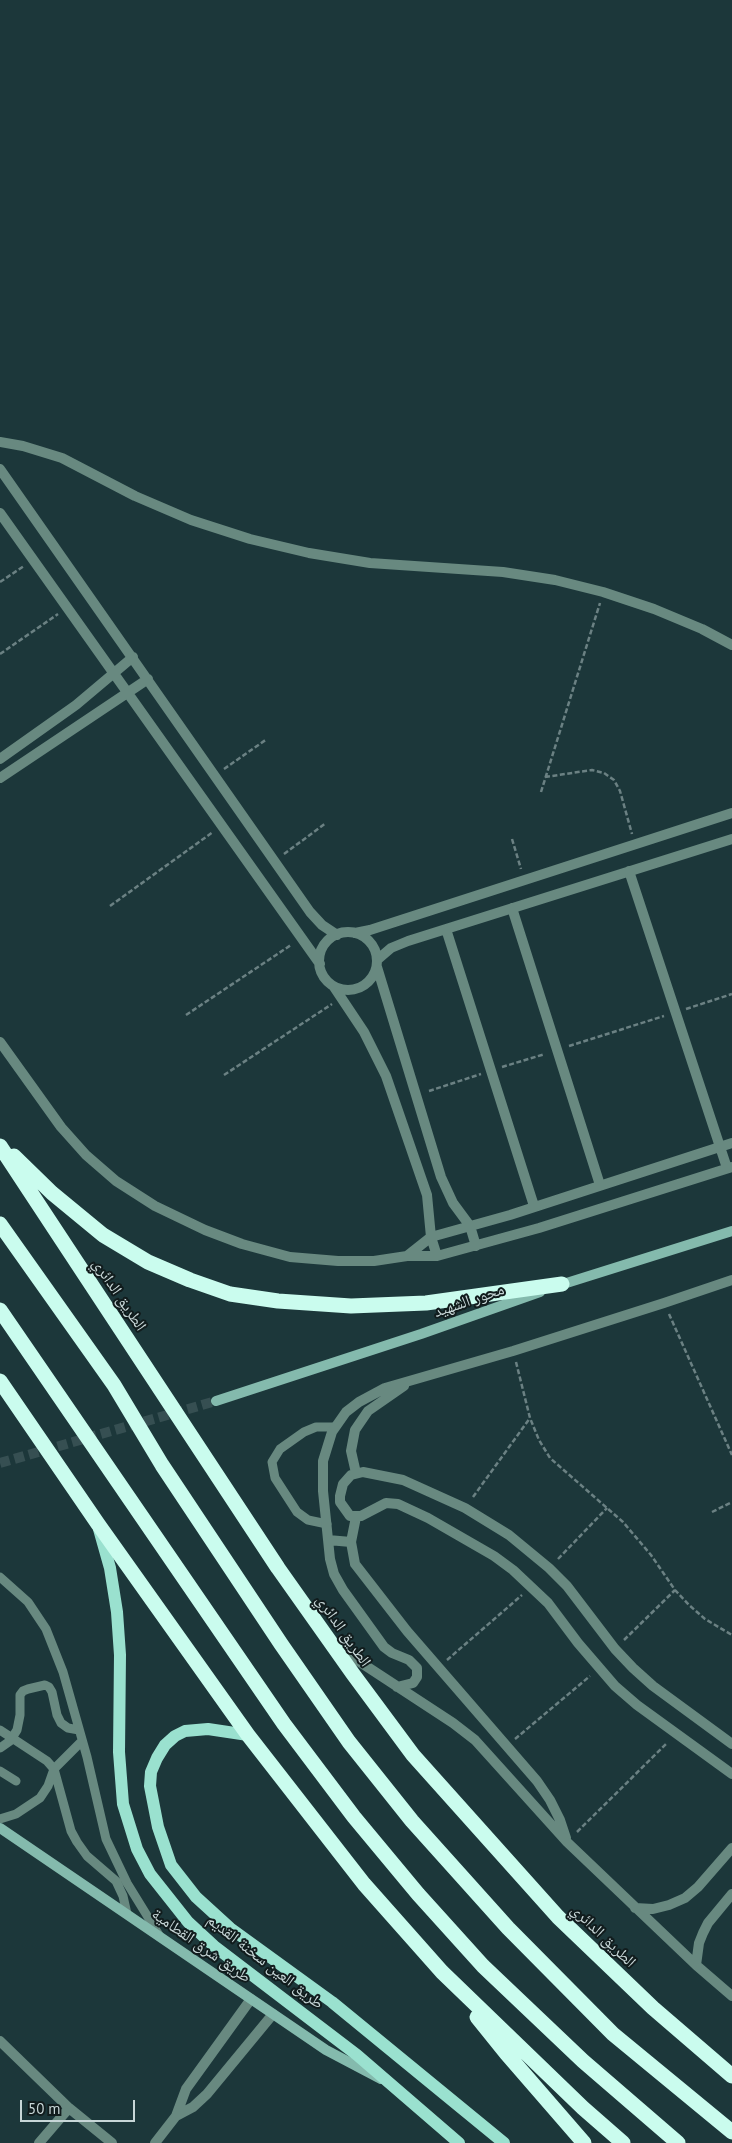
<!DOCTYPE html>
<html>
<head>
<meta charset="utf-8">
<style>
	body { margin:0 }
	#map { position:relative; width:732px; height:2143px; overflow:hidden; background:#1c373a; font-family:"PT Sans",sans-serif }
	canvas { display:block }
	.scale { position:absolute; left:20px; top:2100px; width:115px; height:22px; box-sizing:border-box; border:2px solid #c7d6d7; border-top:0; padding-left:6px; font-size:15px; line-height:18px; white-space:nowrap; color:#c7d6d7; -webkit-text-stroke:4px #111c1d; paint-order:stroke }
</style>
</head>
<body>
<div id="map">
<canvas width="732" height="2143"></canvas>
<div class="scale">50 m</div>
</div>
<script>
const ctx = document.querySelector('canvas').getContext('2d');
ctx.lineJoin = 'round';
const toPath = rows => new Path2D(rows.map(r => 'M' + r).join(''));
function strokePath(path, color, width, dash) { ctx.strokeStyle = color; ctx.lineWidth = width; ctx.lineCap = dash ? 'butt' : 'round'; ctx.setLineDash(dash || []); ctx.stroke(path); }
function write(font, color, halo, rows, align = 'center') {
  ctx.font = font + ' "PT Sans","Noto Naskh Arabic",sans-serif'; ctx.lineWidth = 4; ctx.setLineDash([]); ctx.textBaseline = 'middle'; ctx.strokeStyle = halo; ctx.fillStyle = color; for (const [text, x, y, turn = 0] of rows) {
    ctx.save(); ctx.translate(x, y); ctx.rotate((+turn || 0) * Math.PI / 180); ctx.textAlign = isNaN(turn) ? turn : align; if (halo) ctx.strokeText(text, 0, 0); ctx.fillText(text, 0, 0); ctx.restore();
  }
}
const secondaryTunnel = toPath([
	[0,1463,216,1401]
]);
const path = toPath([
	[0,582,24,566],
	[0,654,58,614],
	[224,769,267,739],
	[545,777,592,770,604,773,614,780,620,791,632,834],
	[541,792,600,603],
	[512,839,521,869],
	[284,854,326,823],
	[110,906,213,832],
	[686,1009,732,994],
	[186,1015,291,945],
	[569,1046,664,1016],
	[502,1067,545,1054],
	[224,1075,332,1004],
	[429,1091,481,1074],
	[669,1314,732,1455],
	[516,1362,530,1418,539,1440,550,1458,623,1522,651,1555,675,1590,689,1605,705,1619,732,1635],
	[473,1497,530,1418],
	[712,1512,732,1502],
	[558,1559,607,1508],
	[624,1640,675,1590],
	[447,1660,522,1595],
	[515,1739,590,1676],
	[577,1832,667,1743]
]);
const lane = toPath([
	[327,1524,308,1520,297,1512,275,1478,272,1462,280,1449,304,1432,316,1427,335,1427],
	[0,1577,28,1602,46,1629,63,1672,87,1757,106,1839,127,1883,159,1935],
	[0,1730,47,1761,54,1769,71,1831,77,1842,87,1856,116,1881,123,1896,127,1914],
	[0,1748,10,1741,17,1730,20,1715,20,1695,23,1691,28,1689,45,1685,49,1687,52,1692,57,1715,61,1723,68,1728,79,1730],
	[0,1771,16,1781],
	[0,1819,16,1814,40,1798,48,1786,54,1769,82,1741]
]);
const street = toPath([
	[0,442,23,446,62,458,135,496,191,520,250,539,309,553,370,563,503,572,555,580,603,592,654,609,702,629,732,645],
	[0,469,310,912,322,925,337,935],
	[0,513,320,964],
	[0,759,76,705,133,657],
	[0,778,148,679],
	[629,871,727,1168],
	[512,908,600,1185],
	[446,929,534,1206],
	'319 961a29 29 0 1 1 58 0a29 29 0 1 1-58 0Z',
	[355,933,370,930,732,813],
	[377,960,391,948,408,941,732,839],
	[377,967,441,1177,453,1203,470,1226,476,1246],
	[334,987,364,1032,386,1076,427,1195,431,1237,437,1256],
	[0,1042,61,1127,86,1155,116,1181,155,1206,205,1230,242,1244,290,1257,338,1261,374,1261,407,1256,437,1256,539,1228,732,1167],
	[407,1256,431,1237,510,1215,732,1143],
	[356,1473,351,1451,355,1430,368,1411,404,1386],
	[356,1517,351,1542,355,1564,407,1631,537,1781,550,1800,560,1820,566,1838],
	[328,1540,351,1542],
	[337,1647,453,1723,475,1740,567,1842,696,1965,732,1996],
	[397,1687,413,1683,417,1677,417,1668,409,1660,392,1653,384,1647,343,1590,334,1574,330,1559,323,1491,323,1461,332,1432,346,1412,359,1402,385,1388,513,1351,664,1303,732,1280],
	[732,1744,653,1686,633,1668,615,1649,567,1586,549,1568,509,1535,465,1508,403,1480,363,1472,351,1475,343,1484,340,1496,340,1502,350,1516,361,1516,386,1503,398,1504,428,1518,494,1556,513,1570,548,1603,578,1643,615,1686,637,1705,732,1774],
	[635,1908,653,1909,669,1905,685,1898,698,1887,732,1848],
	[696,1965,699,1943,703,1933,708,1923,732,1894],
	[0,2041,69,2108,112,2143],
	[176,2116,193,2107,207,2094,273,2014],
	[39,2143,69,2108],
	[155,2143,176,2116,186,2089,251,1999]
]);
const secondary = toPath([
	[557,1286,732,1231],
	[216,1401,421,1334,540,1292],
	[0,1828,326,2050,381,2079]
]);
const primary = toPath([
	[99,1529,110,1568,117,1612,120,1655,119,1752,123,1804,137,1849,150,1874,188,1922,214,1946,357,2055,459,2143],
	[248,1735,208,1729,185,1731,175,1736,165,1745,157,1758,151,1772,150,1786,158,1827,171,1865,196,1897,230,1928,332,2002,504,2143]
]);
const highway = toPath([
	[0,1146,278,1568,353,1674,413,1755,558,1917,653,2008,732,2076],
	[14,1156,52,1193,103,1235,148,1262,190,1280,230,1294,278,1301,351,1306,426,1303,562,1284],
	[0,1224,114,1385,162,1465,281,1644,349,1742,412,1821,508,1928,613,2034,732,2132],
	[0,1310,284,1724,354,1817,418,1894,483,1966,583,2061,678,2143],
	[0,1381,98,1524,248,1735,364,1884,442,1972,583,2108,623,2143],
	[477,2017,506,2053,584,2143]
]);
const streetNames = [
	["الطريق الدائري",119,1295,56],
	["محور الشهيد",469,1301,-19],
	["الطريق الدائري",343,1631,55],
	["الطريق الدائري",603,1936,44],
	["طريق شرق القطامية",201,1946,35],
	["طريق العين سخنة القديم",265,1962,38]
];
strokePath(secondaryTunnel, '#364f52', 10, [10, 5]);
strokePath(path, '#6b8183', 2.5, [5, 2.5]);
strokePath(lane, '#688980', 9);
strokePath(street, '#688980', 10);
strokePath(secondary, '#84baad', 10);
strokePath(primary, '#9ae1cf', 12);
strokePath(highway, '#cafcee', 15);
write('16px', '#c7d6d7', '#111c1d', streetNames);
</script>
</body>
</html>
